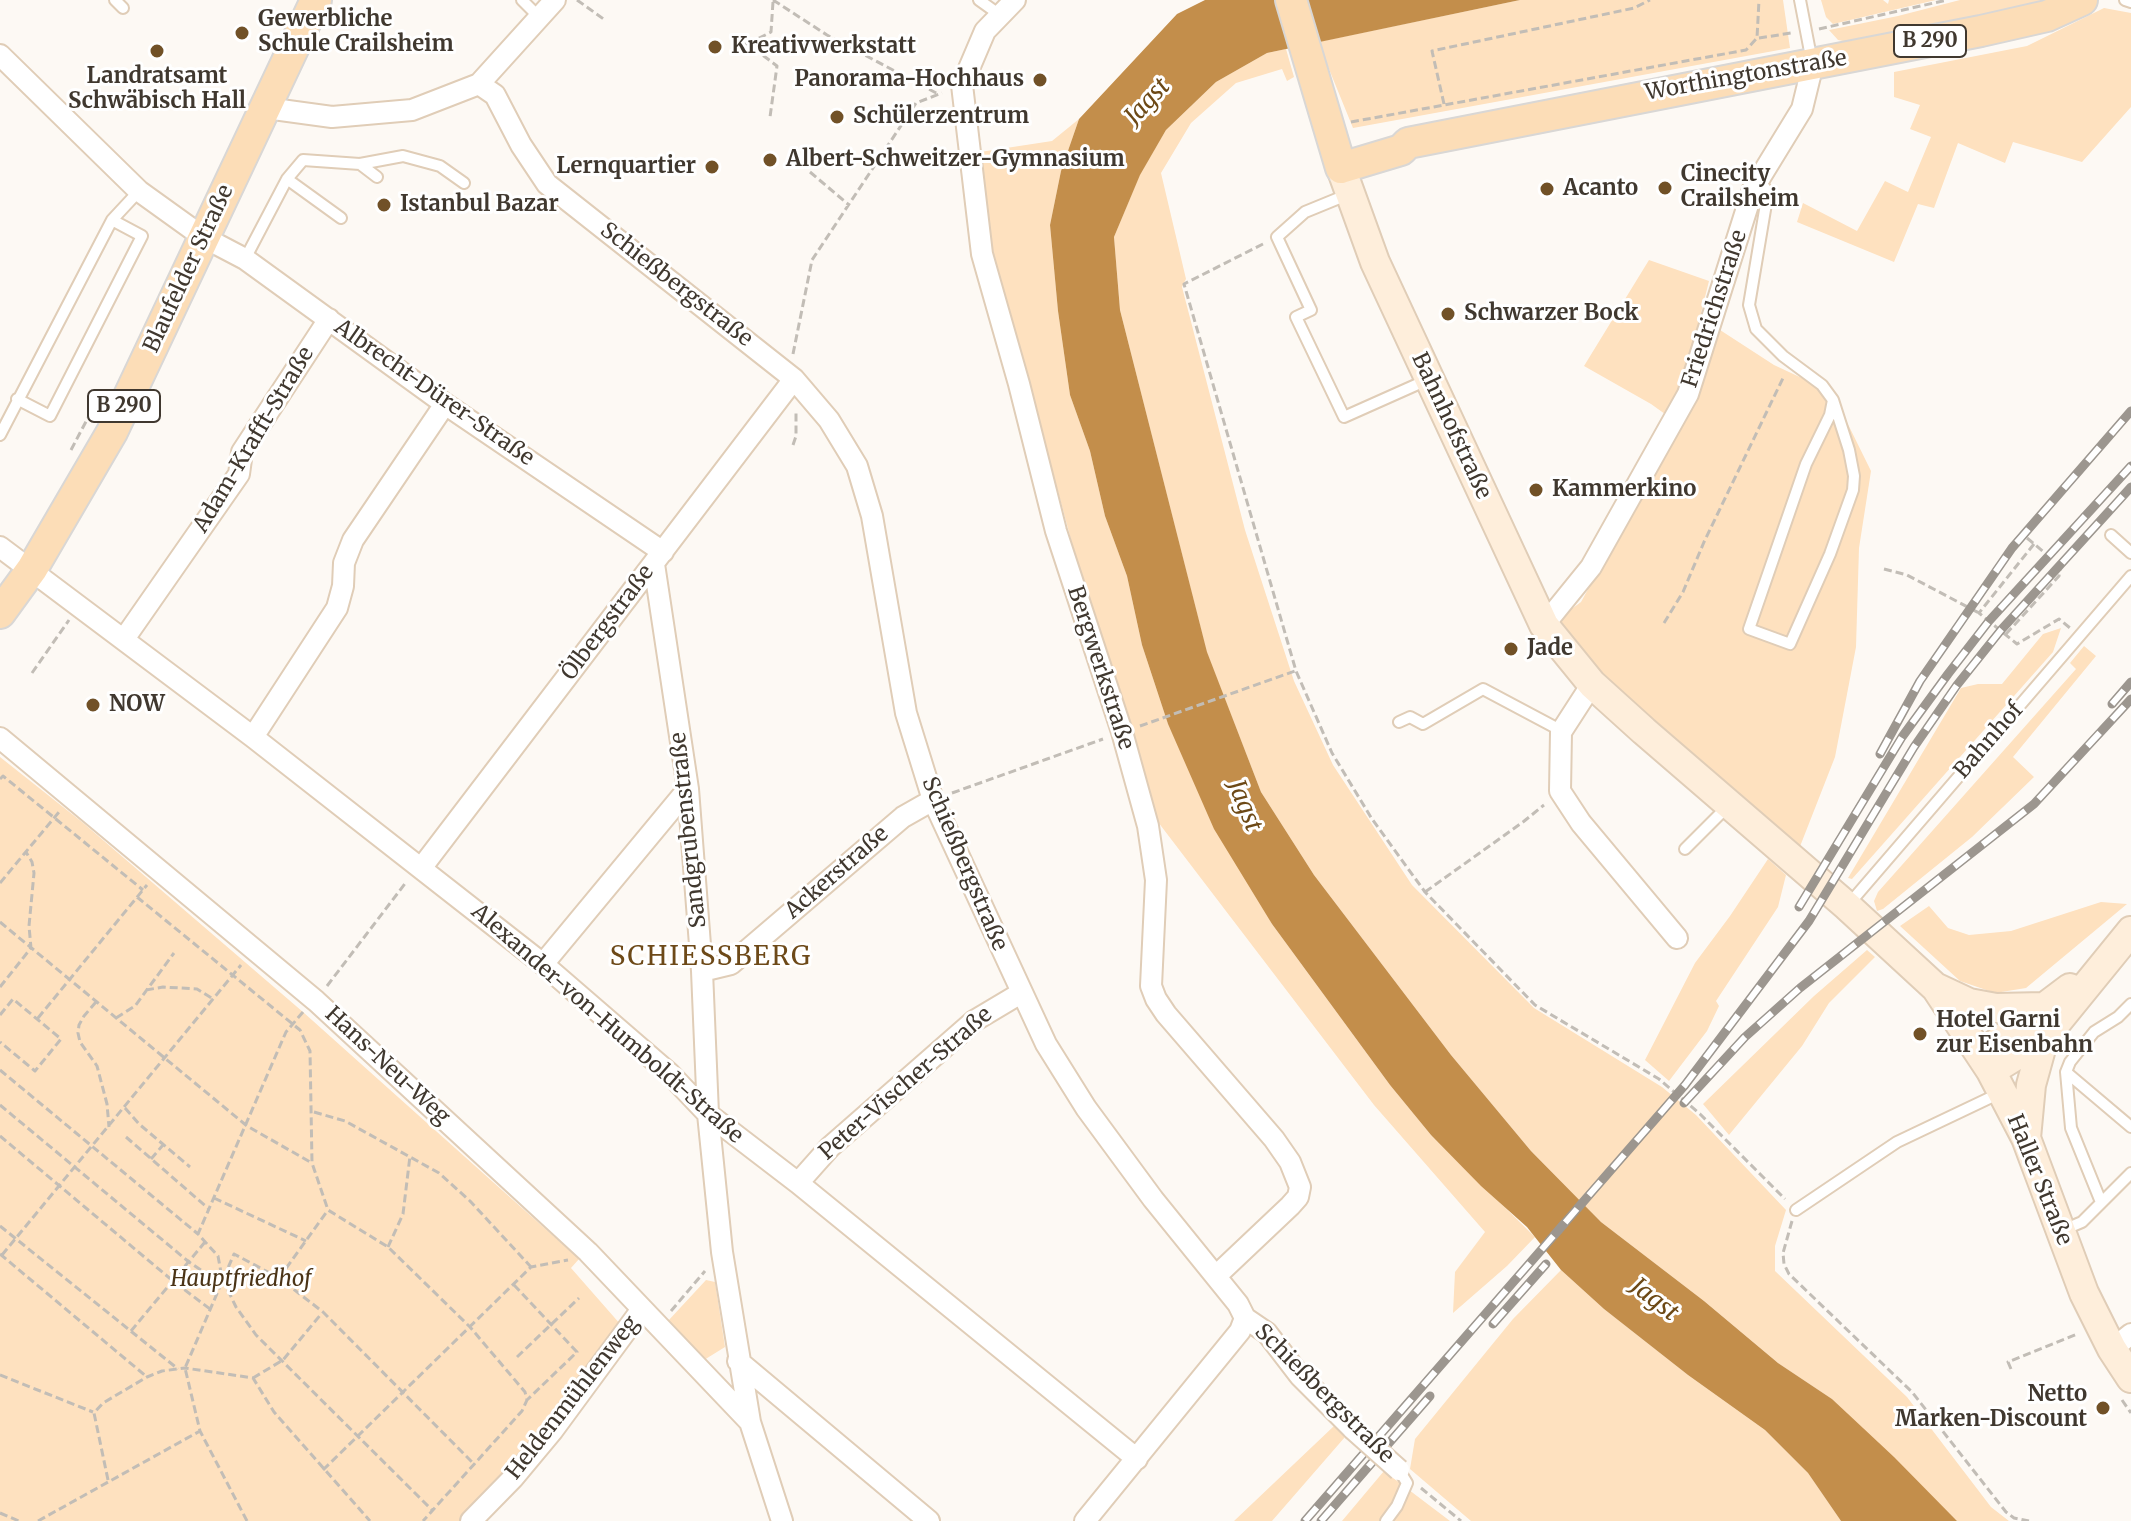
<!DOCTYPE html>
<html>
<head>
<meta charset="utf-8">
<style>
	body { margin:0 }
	canvas { display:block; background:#fdf9f4 }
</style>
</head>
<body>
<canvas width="2131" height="1521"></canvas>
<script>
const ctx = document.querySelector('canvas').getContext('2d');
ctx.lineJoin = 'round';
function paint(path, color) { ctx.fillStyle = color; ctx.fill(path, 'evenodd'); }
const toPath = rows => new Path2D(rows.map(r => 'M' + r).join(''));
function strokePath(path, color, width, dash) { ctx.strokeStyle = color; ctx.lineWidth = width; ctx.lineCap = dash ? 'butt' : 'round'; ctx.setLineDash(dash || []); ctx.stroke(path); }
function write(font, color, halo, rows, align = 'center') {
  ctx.font = font + ' Merriweather,serif'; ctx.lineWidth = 6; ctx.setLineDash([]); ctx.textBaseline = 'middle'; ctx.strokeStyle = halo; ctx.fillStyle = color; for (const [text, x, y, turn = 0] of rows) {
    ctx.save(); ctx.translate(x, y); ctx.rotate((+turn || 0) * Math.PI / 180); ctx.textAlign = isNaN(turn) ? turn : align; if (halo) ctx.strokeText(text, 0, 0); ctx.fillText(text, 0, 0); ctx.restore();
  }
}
const green = toPath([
	[1520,0,1783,0,1790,48,1353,128,1318,42],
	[1821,0,1883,0,1888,4,1889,0,1936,0,1833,24,1826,17],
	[1960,0,2045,0,1975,18,1848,42,1838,40,1829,30,1898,16],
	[2104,8,2131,13,2131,107,2082,162,2013,142,2005,163,1958,143,1934,208,1918,204,1894,262,1797,222,1803,203,1857,231,1885,181,1908,192,1931,137,1910,129,1920,105,1894,97,1894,72,2027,46],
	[1286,49,1294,77,1287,81,1282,69,1236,83,1191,123,1161,173,1186,279,1182,287,1245,530,1294,681,1333,765,1412,885,1534,1008,1662,1087,1696,1115,1786,1210,1775,1246,1775,1271,1907,1397,1991,1507,2009,1521,1957,1521,1832,1399,1778,1363,1704,1301,1601,1222,1531,1151,1451,1055,1314,875,1261,792,1207,653,1120,310,1114,237,1140,174,1166,130,1216,82,1267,53],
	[1079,119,1061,171,1050,225,1058,311,1070,395,1090,451,1105,516,1127,576,1142,645,1168,724,1272,924,1390,1085,1431,1135,1535,1237,1507,1266,1453,1313,1455,1272,1485,1232,1374,1105,1158,822,1134,754,1093,621,986,225,980,152,1052,141],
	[1649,260,1709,281,1700,317,1774,365,1819,386,1837,402,1871,471,1859,548,1856,647,1835,757,1799,849,1585,663,1558,619,1581,602,1679,424,1651,404,1584,366],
	[2061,628,2053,652,1852,879,1848,878,1961,688,1978,684,2002,684,2043,634],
	[2084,646,2096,656,2013,757,2034,777,1972,837,1883,909,1877,911,1874,901,1878,892,2076,669,2070,663],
	[0,757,82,822,303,1012,579,1259,571,1268,621,1325,547,1426,507,1474,459,1521,0,1521],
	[1768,859,1786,875,1778,907,1716,1001,1719,1006,1707,1031,1669,1081,1645,1060,1695,963,1730,916],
	[2101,902,2127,904,2026,988,1995,993,1960,981,1900,926,1929,906,1948,928,1969,935,2011,931],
	[1867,950,1875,957,1829,1003,1802,1046,1729,1135,1703,1104,1814,996],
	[1561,1270,1604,1309,1688,1375,1765,1430,1808,1473,1841,1521,1471,1521,1410,1469,1415,1439,1513,1319],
	[706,1280,715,1282,725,1347,704,1360,668,1321],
	[1334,1426,1345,1437,1272,1521,1234,1521],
	[1384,1471,1450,1521,1342,1521]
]);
const water = toPath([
	[1205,0,1520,0,1267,53,1216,82,1166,130,1140,175,1114,237,1120,310,1207,652,1261,792,1314,875,1451,1055,1531,1151,1601,1222,1704,1301,1778,1363,1832,1399,1894,1457,1957,1521,1841,1521,1808,1473,1765,1430,1688,1375,1604,1309,1561,1270,1527,1227,1481,1186,1431,1135,1390,1085,1272,924,1214,829,1168,724,1142,645,1127,576,1105,516,1090,451,1070,395,1058,311,1050,225,1061,171,1079,119,1177,14]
]);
const path = toPath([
	[577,0,605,20],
	[773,0,827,35,938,94],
	[1819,29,1947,0],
	[1759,38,1791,33],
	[743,44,748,44,777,66,770,117],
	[748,44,771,32,773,2],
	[1444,104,1432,51,1634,8,1650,0],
	[1351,122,1746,50,1757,38,1759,0],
	[810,172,849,205],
	[1263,244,1184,284,1296,671,1332,753,1372,819,1425,892,1535,1005,1659,1079,1700,1114,1785,1199],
	[793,354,812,260,916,103,942,93],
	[793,445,796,436,796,411],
	[71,450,101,393],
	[2027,538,2045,553],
	[2034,544,1979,613,2017,644,2059,619,2070,628],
	[1884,569,1907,575,1979,613],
	[1664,623,1683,592,1704,542,1784,376],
	[2006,634,2059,576,2060,570],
	[32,673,69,620],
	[1140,726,1295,671],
	[0,779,3,776,143,890],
	[952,793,1103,739],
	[0,883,59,812],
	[1425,892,1523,822,1544,805],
	[137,897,300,1030,310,1051,312,1163,328,1210,388,1247,470,1327,525,1392,527,1400,522,1411,423,1521],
	[0,922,247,1126,312,1163],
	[327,986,407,881],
	[0,987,31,948,29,926,34,873,32,862,26,852],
	[146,990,163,987,197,989,213,999],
	[96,1002,84,1016,79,1025,78,1033,80,1042,97,1066,107,1104,109,1127],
	[303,1012,286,1032,198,1234,218,1256,222,1278,236,1307,256,1335,433,1511],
	[0,1015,13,999,61,1039,35,1071,0,1042],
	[38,1018,147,885],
	[116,1018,135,1006,174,953],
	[0,1070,198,1234],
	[0,1105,189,1262,220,1283],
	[125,1108,139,1124,190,1167],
	[314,1112,345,1121,439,1173,470,1201,531,1267],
	[0,1136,173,1281,210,1309],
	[126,1137,209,1209],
	[151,1159,163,1145],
	[214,1198,306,1241],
	[1792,1221,1783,1253,1784,1264,1789,1274,1912,1392,2006,1512,2014,1518,2029,1521],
	[0,1226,178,1369],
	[388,1247,403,1214,410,1156],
	[0,1254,147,1377],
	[2,1255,241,965],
	[279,1278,328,1210],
	[514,1285,577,1352,527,1400],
	[671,1311,705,1271],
	[131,1331,205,1242],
	[517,1357,579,1298],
	[2011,1369,2008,1362,2077,1334],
	[0,1375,93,1412],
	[253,1378,283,1360,322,1313],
	[2122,1400,2131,1413],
	[323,1470,531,1267,568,1260],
	[108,1480,94,1413,103,1403,147,1377,162,1371,185,1368,253,1378,274,1412,370,1521],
	[1421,1488,1461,1521],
	[0,1513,19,1521],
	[38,1521,200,1431],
	[247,1521,200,1431,185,1368,234,1254,279,1278,323,1312,475,1465]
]);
const service = toPath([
	[115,0,123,8],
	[522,0,540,18],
	[979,0,1000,15],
	[1800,0,1812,62],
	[2125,0,2131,2],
	[360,164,377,177],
	[287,179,341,218],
	[1759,180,1768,192,1749,305,1756,329,1783,356,1822,385,1833,400,1830,415,1806,464,1749,629,1790,644,1830,554,1853,490,1854,476,1849,450,1833,400],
	[1349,194,1305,212,1277,237,1311,310,1296,317,1344,417,1427,380],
	[245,259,287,179,303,160,360,164,403,156,440,166,464,183],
	[17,399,50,416,142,236,112,220],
	[0,435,112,220,139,191],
	[2111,535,2131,553],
	[1399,722,1410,717,1423,724,1483,689,1562,731],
	[1685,849,1728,806],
	[1849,904,2131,576],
	[2066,1072,2131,1127],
	[2101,1202,2071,1128,2066,1072,2070,1062,2094,1032,2118,1017,2131,1004],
	[1796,1210,1897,1142,2000,1093],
	[2063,1230,2082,1222,2131,1173],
	[1386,1521,1397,1506,1407,1483,1399,1470]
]);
const minor = toPath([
	[1015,0,985,31,962,85,982,254,1019,384,1056,531,1122,732,1148,826,1156,880,1151,986,1156,999,1166,1014,1274,1139,1290,1162,1300,1187,1298,1197,1290,1206,1216,1276],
	[0,55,139,191,203,237,245,259,445,404,663,552],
	[479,84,495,95,521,145,547,184,794,379,829,420,857,466,872,516,906,713,933,800,1046,1044,1086,1108,1153,1199,1238,1304,1245,1318,1267,1333,1300,1376,1353,1429],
	[266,108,332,117,412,110,479,84,555,0],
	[0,547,253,737,543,964,669,1073,708,1114,798,1183,1137,1459],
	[654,564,688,789,702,971,708,1114,722,1252,750,1422,782,1521],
	[1544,625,1591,567,1688,394,1753,189,1802,109,1813,64],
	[124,639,239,474,242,452,329,319],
	[1592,684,1561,732,1560,791,1581,823,1677,938],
	[253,737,337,608,343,586,344,563,353,540,445,404],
	[0,738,316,1001,588,1252,750,1422],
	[422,867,794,379],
	[543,964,688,789],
	[702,971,731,964,903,817,933,800],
	[798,1183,830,1147,974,1021,1021,993],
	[2112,1349,2131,1334],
	[738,1361,929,1521],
	[471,1521,513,1478,553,1430,642,1309],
	[1085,1521,1240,1331,1245,1318]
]);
const secondary = toPath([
	[1341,168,1375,262,1544,625,1592,684,1644,731,1847,906,1936,988,1991,1071,2026,1138,2084,1293,2112,1349,2131,1378],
	[1937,988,1969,1003,1996,1008,2044,1007],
	[1981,1055,2070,988],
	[1991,1071,2044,1038,2131,931],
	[2026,1138,2031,1085,2044,1038]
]);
const primary = toPath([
	[1291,0,1341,168,1401,150,1408,143,1981,31,2047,16,2082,0],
	[0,613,32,569,112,432,316,0]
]);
const rail = toPath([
	[2112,704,2131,682],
	[1880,754,1920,681,2012,548,2131,411],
	[1799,907,1902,737,1948,674,1989,621,2131,466],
	[1684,1103,1745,1037,1800,988,2034,804,2131,699],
	[1493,1324,1546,1264],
	[1305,1521,1685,1085,1809,921,1914,747,1957,685,2001,630,2131,487],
	[1321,1521,1430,1396]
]);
const minorBridge = toPath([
	[1353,1429,1399,1470]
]);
const markers = [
	[242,33,8,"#715127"],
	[715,47,8,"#715127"],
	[157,51,8,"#715127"],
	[1040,80,8,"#715127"],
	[837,117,8,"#715127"],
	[770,160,8,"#715127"],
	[712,167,8,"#715127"],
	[1665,188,8,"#715127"],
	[1547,189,8,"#715127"],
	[384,205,8,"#715127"],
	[1448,314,8,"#715127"],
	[1536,490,8,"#715127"],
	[1511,649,8,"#715127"],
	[93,705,8,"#715127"],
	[1920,1034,8,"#715127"],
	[2103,1408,8,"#715127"]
];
const shields = [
	[1930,41,72],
	[124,406,72]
];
const shieldNames = [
	["B 290",1930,41],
	["B 290",124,406]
];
const poiNames = [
	["Gewerbliche",258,20],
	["Schule Crailsheim",258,45],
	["Kreativwerkstatt",731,47],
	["Landratsamt",157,77,"center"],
	["Schwäbisch Hall",157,102,"center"],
	["Panorama-Hochhaus",1024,80,"right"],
	["Schülerzentrum",853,117],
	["Albert-Schweitzer-Gymnasium",786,160],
	["Lernquartier",696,167,"right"],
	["Cinecity",1681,175],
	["Crailsheim",1681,200],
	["Acanto",1563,189],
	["Istanbul Bazar",400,205],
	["Schwarzer Bock",1464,314],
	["Kammerkino",1552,490],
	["Jade",1527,649],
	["NOW",109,705],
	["Hotel Garni",1936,1021],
	["zur Eisenbahn",1936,1046],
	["Netto",2087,1395,"right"],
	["Marken-Discount",2087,1420,"right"]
];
const streetNames = [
	["Worthingtonstraße",1746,76,-10],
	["Blaufelder Straße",189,269,-65],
	["Schießbergstraße",676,285,38],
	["Friedrichstraße",1715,309,-72],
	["Albrecht-Dürer-Straße",434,393,35],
	["Bahnhofstraße",1451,426,65],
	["Adam-Krafft-Straße",254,440,-59],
	["Ölbergstraße",608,623,-53],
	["Bergwerkstraße",1100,668,72],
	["Bahnhof",1989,741,-49],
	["Sandgrubenstraße",689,830,-96],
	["Schießbergstraße",964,864,67],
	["Ackerstraße",837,873,-41],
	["Alexander-von-Humboldt-Straße",607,1024,41],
	["Hans-Neu-Weg",387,1066,43],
	["Peter-Vischer-Straße",906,1084,-41],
	["Haller Straße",2039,1180,68],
	["Schießbergstraße",1324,1394,45],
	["Heldenmühlenweg",573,1398,-52]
];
const parkNames = [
	["Hauptfriedhof",241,1280]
];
const waterNames = [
	["Jagst",1148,102,-47],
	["Jagst",1244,806,68],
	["Jagst",1654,1300,38]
];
const quarterNames = [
	["SCHIESSBERG",711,958]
];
paint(green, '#fee1bf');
paint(water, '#c38e4b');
strokePath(service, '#e0cdb7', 14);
strokePath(minor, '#e0cdb7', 24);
strokePath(secondary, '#e0cdb7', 32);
strokePath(primary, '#d9d7d5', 34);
strokePath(path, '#c2bdb6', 3, [8, 4]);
strokePath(service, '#fff', 10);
strokePath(minor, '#fff', 20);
strokePath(secondary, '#feeedb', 28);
strokePath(primary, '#fcddb7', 30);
strokePath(rail, '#9c968f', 9);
strokePath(rail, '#fff', 6, [18]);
strokePath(minorBridge, '#e0cdb7', 24, []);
strokePath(minorBridge, '#fff', 20);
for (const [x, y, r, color] of markers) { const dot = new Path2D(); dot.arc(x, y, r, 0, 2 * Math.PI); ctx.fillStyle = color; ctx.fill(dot); strokePath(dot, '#fff', 3); }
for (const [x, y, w] of shields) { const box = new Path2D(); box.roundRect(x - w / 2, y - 16, w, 32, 6); ctx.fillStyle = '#fff'; ctx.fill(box); strokePath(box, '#40382f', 2); }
write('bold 20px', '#40382f', null, shieldNames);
write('bold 22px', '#40382f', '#fff', poiNames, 'left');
write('22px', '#40382f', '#fff', streetNames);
write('italic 22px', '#4b3417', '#fff', parkNames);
write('italic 24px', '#6d4916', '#fff', waterNames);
ctx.letterSpacing = '2px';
write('26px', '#6d4918', '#fff', quarterNames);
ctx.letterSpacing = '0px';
</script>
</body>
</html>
